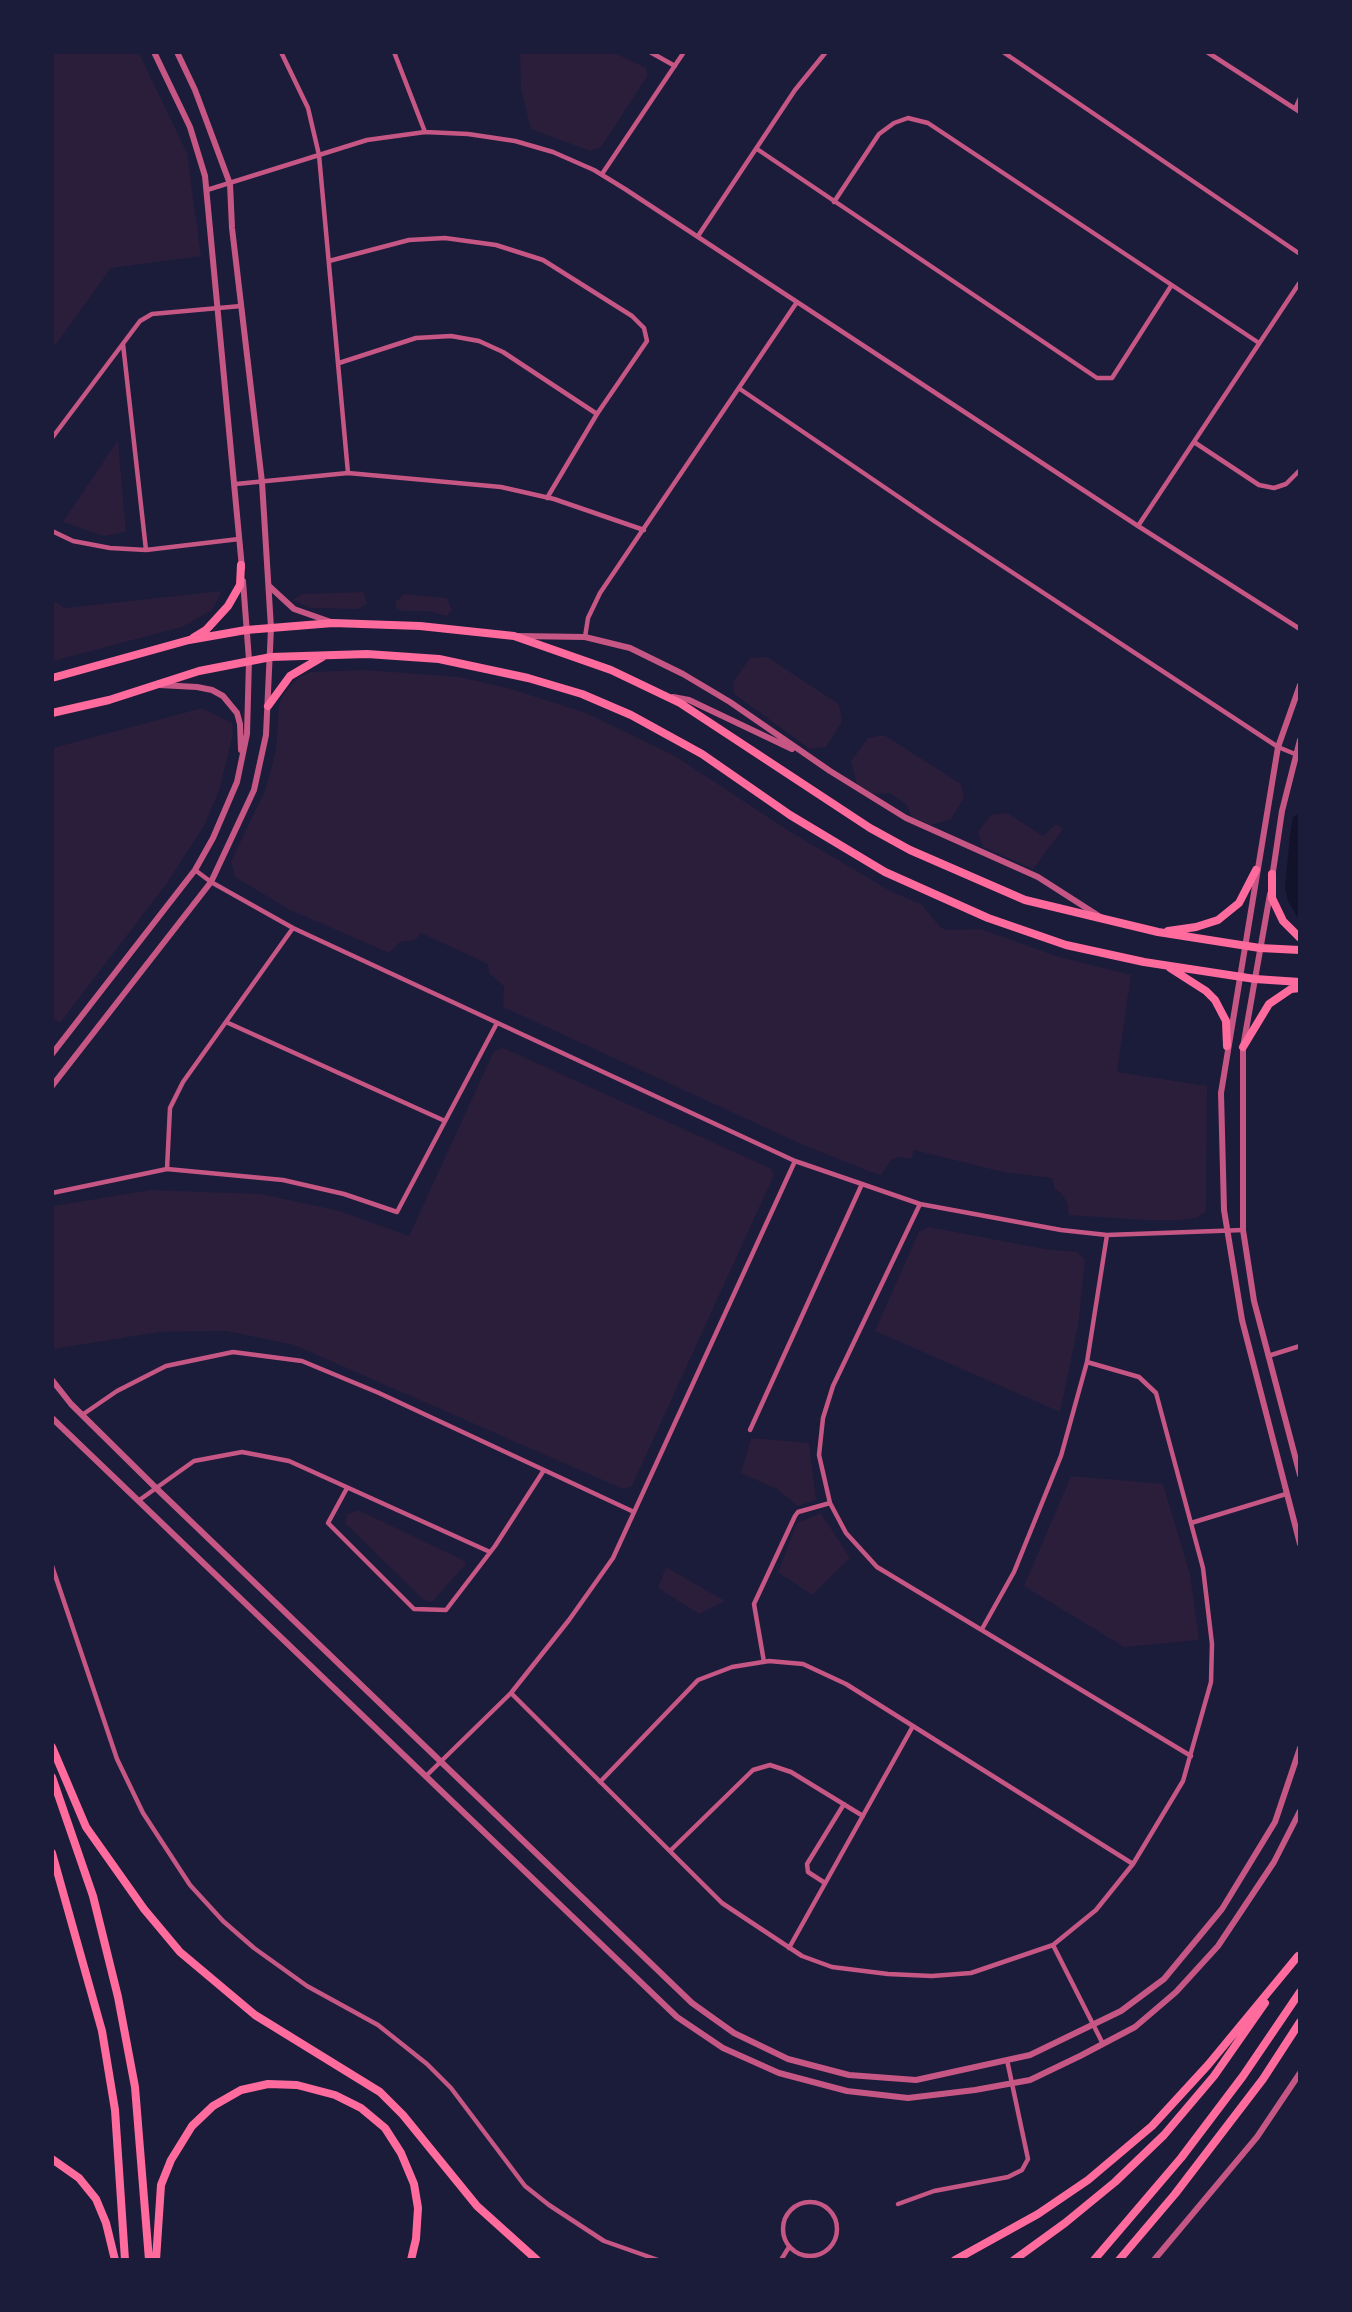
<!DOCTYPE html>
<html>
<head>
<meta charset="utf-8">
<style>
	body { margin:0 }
	#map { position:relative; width:1352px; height:2312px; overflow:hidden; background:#1b1b3a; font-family:"Titillium Web",sans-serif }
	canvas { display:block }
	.frame { position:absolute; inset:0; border:54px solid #1b1b3a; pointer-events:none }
</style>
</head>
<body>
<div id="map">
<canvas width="1352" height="2312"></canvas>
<div class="frame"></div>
</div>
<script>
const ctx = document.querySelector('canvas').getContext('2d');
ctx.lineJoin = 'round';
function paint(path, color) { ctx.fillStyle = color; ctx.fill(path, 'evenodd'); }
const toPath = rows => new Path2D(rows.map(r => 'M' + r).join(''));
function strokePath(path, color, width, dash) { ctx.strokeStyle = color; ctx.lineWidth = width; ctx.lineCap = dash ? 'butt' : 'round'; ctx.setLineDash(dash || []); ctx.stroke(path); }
const green = toPath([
	[53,52,139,53,187,153,201,256,111,268,53,348],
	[520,53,615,53,646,68,648,75,601,147,590,151,531,129,521,89],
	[118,440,126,532,104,536,63,522],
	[222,591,212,610,182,627,53,661,53,600,65,608],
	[364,592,367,604,357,609,310,608,293,600,302,594],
	[404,594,447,598,452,610,447,616,428,611,402,611,396,608,396,602],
	[767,657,839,704,842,722,826,747,810,749,734,694,733,682,750,658],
	[366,670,459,677,508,688,586,713,675,756,789,831,892,892,921,904,940,927,947,930,981,929,1059,957,1131,975,1117,1072,1207,1086,1206,1211,1197,1218,1179,1220,1144,1220,1069,1215,1067,1203,1062,1194,1055,1189,1052,1178,1003,1172,914,1150,911,1159,898,1157,891,1160,881,1175,868,1171,801,1144,503,1007,504,986,489,973,488,964,421,933,415,940,400,942,389,953,288,909,235,877,231,861,265,791,276,750,279,704,284,694,298,678,310,672],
	[202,708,232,723,233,734,220,788,204,826,167,883,60,1023,52,1018,53,748],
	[884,735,961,784,964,798,951,819,931,825,912,817,906,804,890,793,874,794,857,785,851,761,868,738],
	[1007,813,1043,836,1056,824,1063,829,1033,869,983,847,978,832,991,815],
	[503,1048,770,1168,774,1175,632,1486,623,1489,294,1345,226,1331,160,1332,53,1349,53,1206,150,1190,261,1194,340,1211,409,1236,494,1051],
	[929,1227,1045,1249,1077,1252,1085,1260,1078,1327,1060,1412,875,1331,919,1232],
	[751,1438,809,1443,816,1500,798,1506,777,1489,741,1473],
	[1071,1476,1163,1484,1190,1574,1199,1640,1124,1647,1024,1586],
	[358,1510,465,1561,465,1565,432,1602,424,1600,345,1523,348,1514],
	[821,1513,850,1558,812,1595,778,1572,797,1523],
	[666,1567,725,1601,699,1614,658,1588]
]);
const water = toPath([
	[1299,814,1299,920,1288,901,1285,888,1290,835,1293,817]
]);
const minor = toPath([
	[281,52,308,108,319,155,348,473],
	[394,52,425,132],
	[650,52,675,66],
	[1003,52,1300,254],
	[1207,52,1300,112],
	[1295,109,1300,98],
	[757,149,1097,378,1112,378,1171,286],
	[602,174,684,52],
	[207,190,367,140,425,132,468,134,515,141,553,152,594,170,625,189,1138,526,1300,629],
	[834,202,879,134,894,123,908,118,928,123,1259,343],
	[698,236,795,90,826,52],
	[329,261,409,240,445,238,496,245,543,260,632,316,644,328,647,341,597,414,547,498],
	[123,344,146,550],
	[339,363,416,338,451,336,479,341,503,352,597,414],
	[740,389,934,521,1278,747,1295,754],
	[52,438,140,321,152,314,241,306],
	[1194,442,1259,485,1274,488,1286,484,1300,470],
	[236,484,348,473,501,487,554,499,644,530],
	[1138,526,1300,282],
	[52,531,73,541,110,548,146,550,239,539],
	[585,637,588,618,600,593,797,302],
	[195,870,211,882,293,928,795,1161,862,1184,920,1204,1061,1230,1107,1235,1243,1230],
	[226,1022,445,1121],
	[167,1169,170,1108,183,1082,293,928],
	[52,1193,167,1169,283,1180,344,1194,397,1212,497,1023],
	[920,1204,833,1386,823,1418,819,1455,830,1503,846,1533,877,1567,1191,1756],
	[1268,1356,1300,1346],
	[82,1415,117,1391,166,1366,233,1352,302,1361,379,1393,634,1512],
	[750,1430,862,1184],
	[347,1488,328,1523,414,1609,446,1610,495,1546,544,1470],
	[138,1501,194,1461,242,1452,289,1461,490,1552],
	[1191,1523,1286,1494],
	[52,1566,117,1759,143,1813,190,1885,223,1921,254,1948,307,1986,378,2025,427,2064,451,2088,525,2186,549,2205,604,2241,658,2260],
	[982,1629,1014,1572,1061,1456,1087,1362,1107,1235],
	[764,1662,754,1604,795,1516,798,1512,830,1503],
	[511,1693,722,1903,802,1956,832,1967,888,1974,932,1976,971,1973,1053,1945,1096,1910,1133,1864,1183,1781,1211,1682,1212,1644,1203,1568,1156,1393,1139,1377,1087,1362],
	[426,1776,511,1693,569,1620,613,1558,795,1161],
	[600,1782,698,1680,732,1667,769,1661,803,1664,846,1684,1133,1864],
	[670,1851,753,1770,770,1765,791,1772,863,1816],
	[825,1883,808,1872,807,1864,844,1804],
	[1053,1945,1103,2044],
	[789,1948,913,1726],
	'783 2229a27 27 0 1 1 54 0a27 27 0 1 1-54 0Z',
	[898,2204,934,2191,1008,2177,1022,2170,1028,2159,1007,2060],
	[781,2260,789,2247]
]);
const tertiary = toPath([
	[154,52,190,127,205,176,242,568],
	[269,586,294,609,331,622],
	[518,636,585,637,630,648,683,674,730,702,830,771,906,818,1038,877,1102,918],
	[159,685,197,687,212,690,223,696,237,713,240,724,241,750],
	[1300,685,1278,747,1221,1093,1224,1210,1242,1320,1300,1544],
	[673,697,689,700,792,749],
	[1272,878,1282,811,1300,740],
	[1270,894,1243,1047,1243,1230,1254,1301,1300,1475],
	[52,1054,195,870,213,838,237,782,247,734,249,660,243,581],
	[52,1086,211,882,254,790,266,735,271,628,262,482,232,228,230,184,195,90,177,52],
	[52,1380,71,1404,156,1488,692,2003,734,2033,788,2059,849,2075,916,2080,1030,2055,1121,2011,1164,1979,1222,1909,1275,1822,1300,1748],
	[52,1418,677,2017,723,2048,779,2073,847,2091,908,2098,975,2090,1030,2080,1080,2056,1135,2027,1176,1992,1218,1946,1274,1862,1300,1811],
	[1154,2260,1257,2137,1300,2073]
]);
const primary = toPath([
	[193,638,206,630,228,606,240,585,241,565],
	[52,678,189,640,246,630,333,623,420,626,514,636,611,670,680,703,870,828,910,850,1025,900,1158,932,1260,948,1300,950],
	[268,706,290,676,324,656],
	[52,713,109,700,199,671,271,657,367,654,439,659,528,678,582,694,631,715,702,754,790,815,885,872,988,918,1066,945,1144,962,1255,979,1300,982],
	[1272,874,1272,898,1283,921,1300,938],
	[1168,931,1196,927,1218,920,1239,903,1256,870],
	[1170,968,1206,991,1215,1000,1226,1021,1227,1046],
	[1243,1047,1269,1004,1291,989,1300,988]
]);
const motorway = toPath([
	[52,1747,86,1827,144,1909,180,1952,255,2015,380,2092,403,2115,477,2206,537,2260],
	[52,1777,93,1896,118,1997,135,2087,149,2260],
	[52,1853,102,2031,115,2110,125,2260],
	[52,2159,79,2178,96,2199,106,2223,115,2260],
	[156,2260,161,2185,171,2160,192,2126,213,2106,241,2090,268,2084,297,2085,335,2095,361,2108,385,2128,401,2153,414,2184,418,2208,416,2239,411,2260],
	[955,2260,1038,2214,1088,2180,1152,2126,1208,2065,1298,1956],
	[1014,2260,1065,2223,1115,2182,1164,2135,1214,2076,1265,2003],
	[1094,2260,1181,2158,1243,2076,1300,1992],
	[1119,2260,1175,2194,1263,2079,1300,2022]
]);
paint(green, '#2a1e3b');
paint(water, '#12122b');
strokePath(minor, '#c65784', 4.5);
strokePath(tertiary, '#c65784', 6);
strokePath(primary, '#ff6b9d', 8);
strokePath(motorway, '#ff6b9d', 8);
</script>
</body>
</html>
